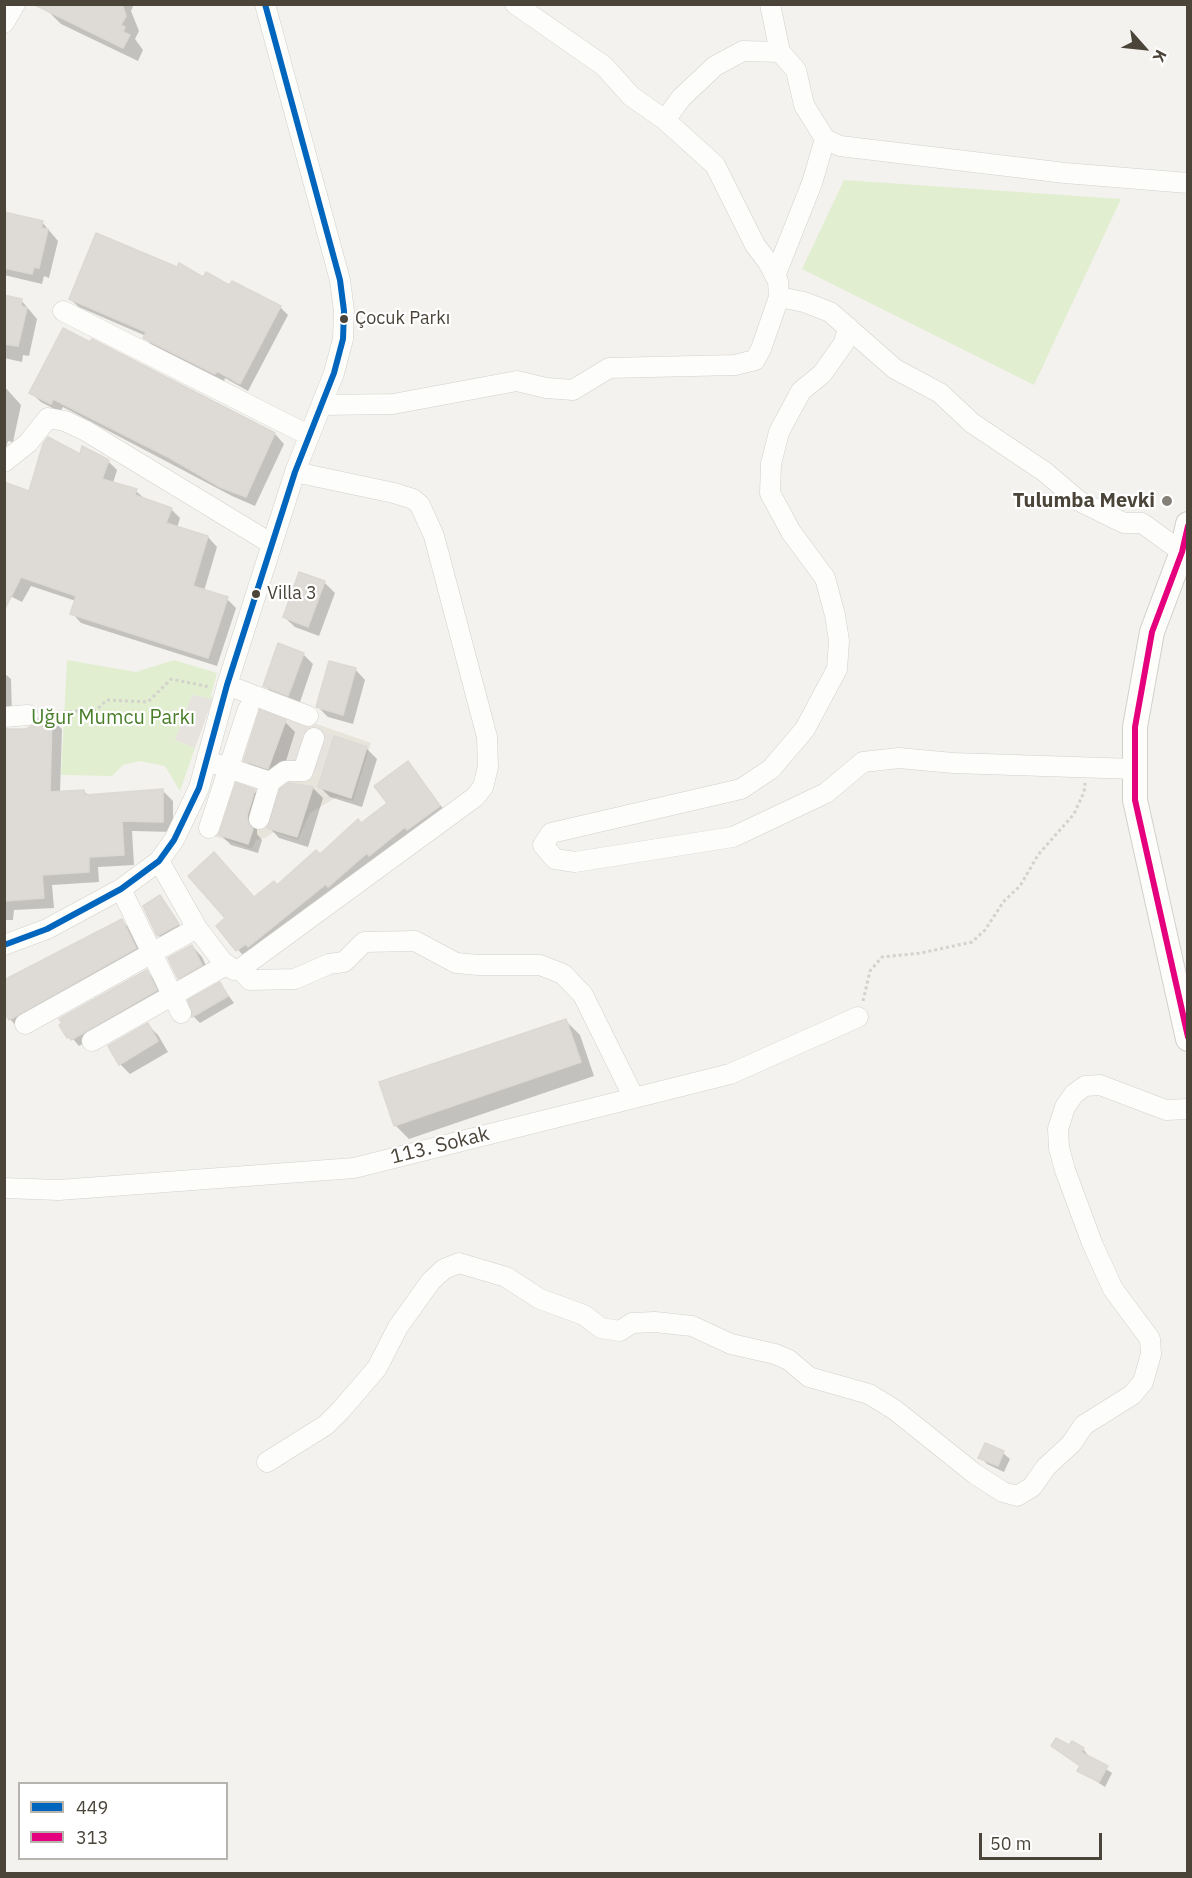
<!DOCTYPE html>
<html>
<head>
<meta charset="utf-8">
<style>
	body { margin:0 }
	#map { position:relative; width:1192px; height:1878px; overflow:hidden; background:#f4f2ee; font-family:"IBM Plex Sans",sans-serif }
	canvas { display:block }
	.frame { position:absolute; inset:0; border:6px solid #4b4439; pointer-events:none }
	.legend { position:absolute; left:18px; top:1782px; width:210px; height:78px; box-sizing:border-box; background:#fff; border:2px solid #b7b4b0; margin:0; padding:8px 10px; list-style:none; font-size:18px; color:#4b4439 }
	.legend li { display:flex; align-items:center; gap:12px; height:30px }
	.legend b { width:30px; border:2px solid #b7b4b0 }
	.north { position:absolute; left:1114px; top:18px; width:60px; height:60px; -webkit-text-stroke:4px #fff; paint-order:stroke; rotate:117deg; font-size:16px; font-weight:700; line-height:24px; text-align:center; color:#4b4439 }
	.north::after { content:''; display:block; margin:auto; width:21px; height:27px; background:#4b4439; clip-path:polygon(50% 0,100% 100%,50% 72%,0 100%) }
	.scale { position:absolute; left:979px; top:1833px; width:123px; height:27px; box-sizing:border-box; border:3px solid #4b4439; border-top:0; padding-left:8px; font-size:18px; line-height:21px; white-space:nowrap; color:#4b4439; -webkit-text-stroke:4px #fff; paint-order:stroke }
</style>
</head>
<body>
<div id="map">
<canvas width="1192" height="1878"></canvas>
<div class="frame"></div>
<ul class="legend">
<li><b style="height:8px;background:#0065bd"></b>449</li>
<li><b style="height:8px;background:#e5007d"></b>313</li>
</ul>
<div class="north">K</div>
<div class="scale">50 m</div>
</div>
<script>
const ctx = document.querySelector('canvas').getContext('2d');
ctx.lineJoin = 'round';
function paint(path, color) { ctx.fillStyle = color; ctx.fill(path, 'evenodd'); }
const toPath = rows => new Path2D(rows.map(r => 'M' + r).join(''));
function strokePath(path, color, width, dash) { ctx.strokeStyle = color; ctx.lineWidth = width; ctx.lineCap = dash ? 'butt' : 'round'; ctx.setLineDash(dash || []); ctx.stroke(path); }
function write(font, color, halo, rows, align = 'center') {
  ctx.font = font + ' "IBM Plex Sans",sans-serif'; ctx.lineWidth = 4.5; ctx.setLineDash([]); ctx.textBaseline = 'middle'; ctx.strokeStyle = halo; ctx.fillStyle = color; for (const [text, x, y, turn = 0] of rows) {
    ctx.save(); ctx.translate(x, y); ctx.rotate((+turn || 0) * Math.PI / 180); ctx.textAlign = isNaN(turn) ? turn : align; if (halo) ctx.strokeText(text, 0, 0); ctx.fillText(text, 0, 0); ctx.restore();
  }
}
const residential = toPath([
	[248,700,371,743,353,801,337,797,310,813,298,840,274,832,265,838,256,840,252,849,205,833]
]);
const green = toPath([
	[844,180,1121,199,1034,385,802,269],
	[67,660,136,672,174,660,217,673,211,695,213,699,192,695,175,740,195,748,180,791,165,766,139,761,123,765,112,776,61,775]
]);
const parking = toPath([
	[192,695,213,699,195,748,175,740],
	[286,720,313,729,299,767,271,765],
	[318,731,332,735,321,772,307,768]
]);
const shadow = toPath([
	[49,4,134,4,131,11,139,31,135,39,143,50,138,61,61,24,47,10],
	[4,214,42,222,58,241,49,278,44,276,42,284,4,275],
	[204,279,280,307,288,315,248,391,225,378,224,382,153,346,145,338,146,336,79,307,70,299],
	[4,297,21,300,37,319,29,356,23,355,22,362,4,358],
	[4,386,21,405,13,442,8,441,6,448],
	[31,393,275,434,284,444,255,506,232,496,63,407,60,412,41,402],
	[81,456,108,461,117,470,113,483,136,491,146,500,171,509,180,518,177,528,208,537,217,547,204,591,227,599,236,608,217,666,81,623,72,613,76,601,31,586,22,602,4,593,30,493],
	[324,582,335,593,319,636,295,627,284,617],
	[303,654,313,664,299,705,275,696,264,685],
	[355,669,365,680,353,724,328,717,318,707],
	[4,673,11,679,12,716,4,721],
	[51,718,62,729,60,793,84,791,89,796,163,791,173,801,173,832,132,831,134,865,98,867,99,882,52,885,54,908,14,910,13,920,4,920,4,733,12,740],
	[285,722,295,732,281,777,256,771,245,760],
	[366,748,377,759,362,807,330,797,320,787],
	[408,763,448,815,246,959,218,926,254,899,278,887,389,803],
	[289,785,313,788,323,798,308,847,279,838,269,827],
	[254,791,265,802,257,827,257,834,262,840,258,853,231,845,220,834],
	[160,897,184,932,165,942,159,936,145,907],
	[122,921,128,927,142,955,16,1026,10,1019],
	[192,946,202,957,211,976,189,988,179,978],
	[147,972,153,978,162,998,79,1046,62,1026],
	[220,984,234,1003,200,1023,193,1016,190,1001],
	[566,1021,580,1035,594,1076,409,1139,395,1125],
	[148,1025,158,1035,168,1052,130,1074,120,1064],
	[986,1445,1003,1453,1010,1459,1004,1472,987,1464,980,1457],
	[1072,1743,1083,1749,1088,1755,1087,1757,1112,1773,1105,1787,1079,1770,1081,1767,1070,1747]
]);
const building = toPath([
	[33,4,122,4,126,16,121,25,125,27,123,32,130,35,123,48,33,4],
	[4,212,43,221,41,228,48,229,39,268,34,267,32,274,4,268,4,212],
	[96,233,177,267,179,263,203,277,206,272,229,285,232,281,281,306,240,384,217,371,215,374,143,338,146,332,69,299,96,233],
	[4,295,22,299,21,306,27,308,18,346,4,344,4,295],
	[63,328,90,342,92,339,275,433,246,497,220,487,170,458,53,399,51,404,29,393,63,328],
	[48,437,80,454,82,446,109,460,102,479,137,489,135,495,172,508,166,523,208,536,193,586,228,597,208,658,70,614,76,596,21,577,4,611,4,482,29,491,43,444,48,437],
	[299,572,325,581,308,627,283,617,299,572],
	[278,643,304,653,288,696,263,686,278,643],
	[329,661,356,668,343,715,316,707,329,661],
	[260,710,286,720,268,769,244,761,260,710],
	[40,717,52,717,50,792,84,790,85,795,163,789,163,822,122,821,124,855,89,857,89,872,42,875,44,898,4,901,4,729,26,729,35,724,40,717],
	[334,736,367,747,351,798,318,787,334,736],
	[408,761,440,806,407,830,405,827,369,856,367,853,328,887,326,884,248,947,246,944,236,951,216,926,225,918,188,876,214,852,254,897,274,881,277,885,316,850,320,854,358,819,361,823,387,803,374,786,408,761],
	[236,783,255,790,247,816,248,822,253,829,248,844,219,835,236,783],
	[289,783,313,787,297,837,267,828,280,789,289,783],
	[160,895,179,924,157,936,143,906,160,895],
	[122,919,136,948,9,1020,4,1012,4,980,122,919],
	[192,945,202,965,178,979,168,958,192,945],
	[147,970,157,990,71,1040,69,1037,67,1038,59,1025,62,1023,59,1019,147,970],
	[220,982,228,996,192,1017,188,1000,220,982],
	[566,1019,581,1062,394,1126,379,1082,566,1019],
	[148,1023,158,1041,119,1065,108,1046,148,1023],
	[985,1443,1004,1451,998,1466,978,1458,985,1443],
	[1056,1738,1069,1745,1072,1741,1084,1748,1081,1752,1108,1766,1099,1782,1077,1771,1080,1766,1051,1746,1056,1738]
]);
const path = toPath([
	[45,713,96,710,107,700,148,702,171,679,210,687],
	[863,1001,870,971,882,957,921,953,972,942,985,930,1004,901,1020,886,1038,855,1074,814,1084,792,1085,783]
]);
const minor = toPath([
	[770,4,780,52,796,70,804,105,825,139,840,146,1065,173,1188,183],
	[4,23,15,4],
	[665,120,681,98,715,66,743,51,780,52],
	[775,276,812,183,825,139],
	[779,297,804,302,830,312,895,369,940,393,972,423,1045,472,1079,501,1124,523,1142,523,1182,552],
	[63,311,308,435],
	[848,327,844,343,822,374,801,391,779,432,771,464,770,493,791,532,825,578,835,615,839,641,837,669,805,729,771,769,741,789,551,833,543,845,555,859,575,862,733,837,826,793,863,762,899,758,953,763,1135,769],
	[323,405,393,404,517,381,546,388,573,390,609,368,735,365,755,360,761,349,779,297,778,281,768,262,755,245,715,165,665,120,631,96,604,66,515,4],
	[4,462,28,443,48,418,65,421,86,431,272,544],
	[227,685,308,716],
	[4,717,28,715],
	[216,764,270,782,259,819],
	[270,782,285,771,303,771,314,738],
	[209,828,248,709],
	[159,861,197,928,222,961,234,970,240,969,475,797,483,787,488,767,487,737,434,536,420,505,413,499,394,493,295,472],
	[121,889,181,1013],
	[4,945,47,929,121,889,159,861,174,840,199,788,227,685,295,472,334,373,343,339,344,311,340,280,265,4],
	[240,969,250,980,295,979,329,964,344,962,364,942,415,941,456,963,479,965,540,965,563,974,583,995,634,1098],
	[25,1024,197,928],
	[92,1041,226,965],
	[4,1188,59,1190,354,1168,730,1074,858,1017],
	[267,1462,326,1425,341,1410,377,1368,398,1327,431,1281,444,1269,459,1263,506,1277,540,1299,584,1315,601,1328,620,1331,632,1323,655,1322,692,1326,731,1344,775,1354,789,1360,809,1377,869,1394,895,1410,975,1474,1003,1492,1017,1496,1032,1487,1046,1467,1071,1444,1084,1425,1132,1395,1143,1382,1151,1354,1150,1339,1113,1289,1092,1243,1065,1170,1059,1148,1058,1129,1065,1107,1074,1094,1085,1086,1100,1085,1166,1110,1188,1109]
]);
const tertiary = toPath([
	[1188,524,1182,552,1152,632,1135,727,1135,800,1188,1039]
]);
const bus1 = toPath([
	[4,945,47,929,121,889,159,861,174,840,199,788,227,685,295,472,334,373,343,339,344,311,340,280,265,4]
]);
const bus2 = toPath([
	[1188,526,1182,552,1152,632,1135,727,1135,800,1188,1037]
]);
const markers = [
	[344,319,5,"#4b4439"],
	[1167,501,6,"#868178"],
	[256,594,5,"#4b4439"]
];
const busNames = [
	["Çocuk Parkı",355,319],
	["Villa 3",267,594]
];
const poiNames = [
	["Tulumba Mevki",1155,501]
];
const parkNames = [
	["Uğur Mumcu Parkı",113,718]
];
const streetNames = [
	["113. Sokak",440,1146,-14]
];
paint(residential, '#e7e4dc');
paint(green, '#e1eecf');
paint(parking, '#e6e3df');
paint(shadow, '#0003');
paint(building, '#dedbd6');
strokePath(building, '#dcd9d4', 1.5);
strokePath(minor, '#d2d0cb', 21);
strokePath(tertiary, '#d2d0cb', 26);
strokePath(path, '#d3d2cc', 3, [3, 3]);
strokePath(minor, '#fdfdfc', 20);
strokePath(tertiary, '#fdfdfc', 24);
strokePath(bus1, '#0065bd', 6);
strokePath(bus2, '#e5007d', 6);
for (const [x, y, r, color] of markers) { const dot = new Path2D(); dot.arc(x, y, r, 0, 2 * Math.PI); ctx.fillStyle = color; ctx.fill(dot); strokePath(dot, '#fff', 2); }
write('18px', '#4b4439', '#fff', busNames, 'left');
write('bold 20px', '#4b4439', '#fff', poiNames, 'right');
write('20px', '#4a7f2a', '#fff', parkNames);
write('20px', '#4b4439', '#fff', streetNames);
</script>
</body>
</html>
